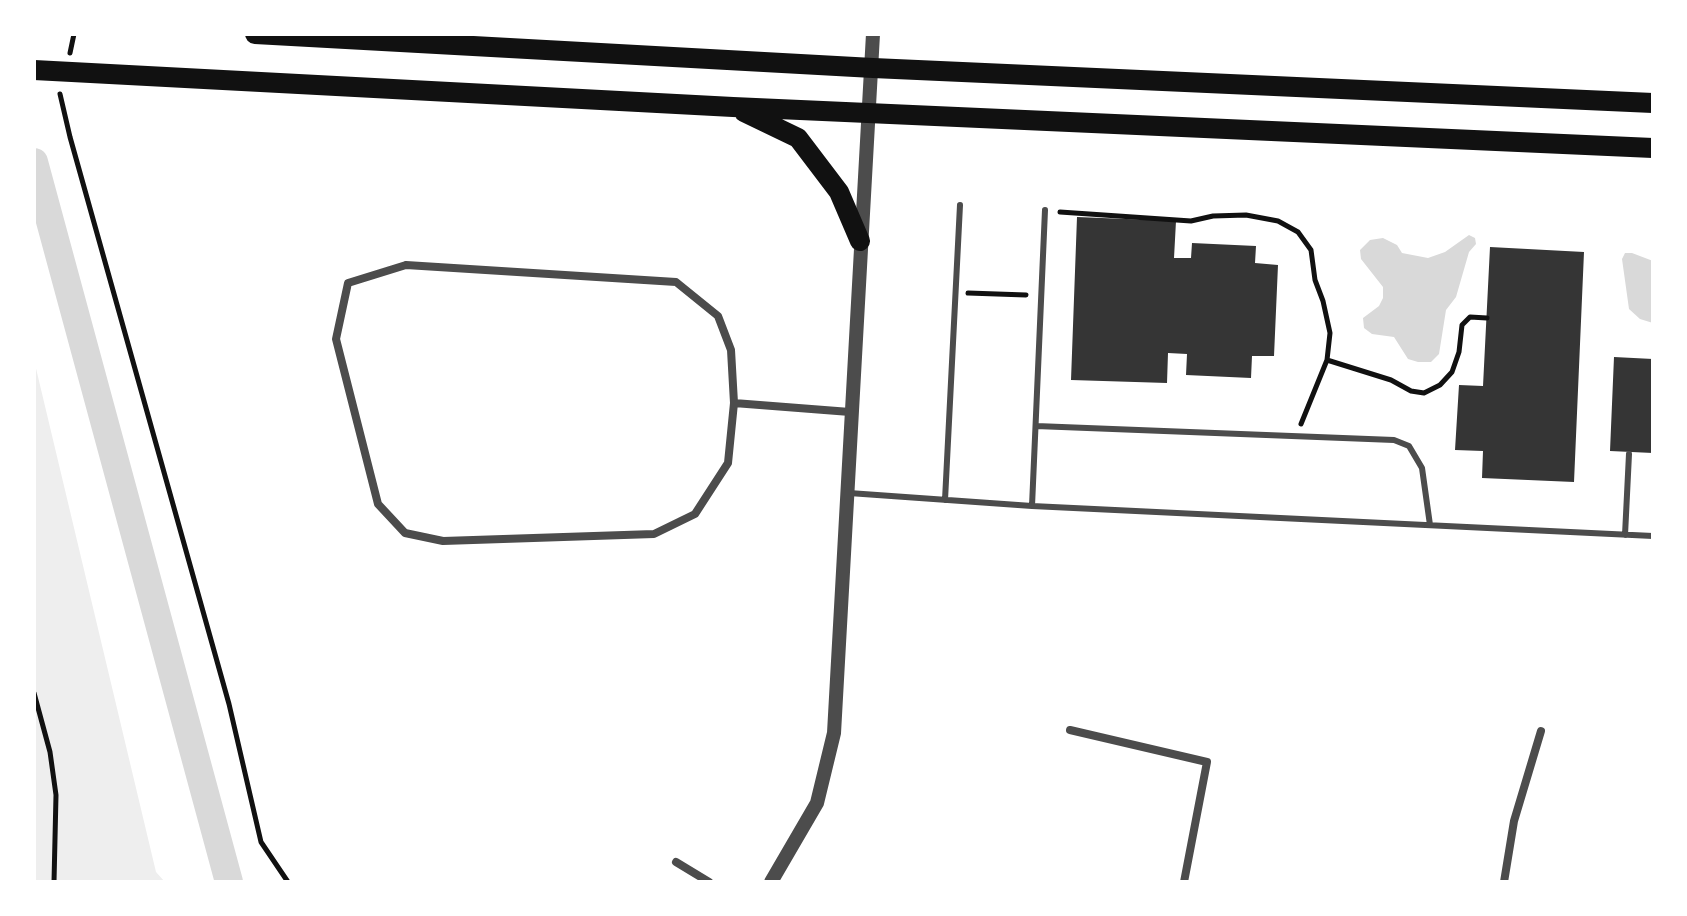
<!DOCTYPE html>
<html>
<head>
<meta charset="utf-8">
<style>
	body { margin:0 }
	#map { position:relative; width:1687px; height:916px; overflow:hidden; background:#fff; font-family:Merriweather,serif }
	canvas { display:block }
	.frame { position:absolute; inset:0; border:36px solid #fff; pointer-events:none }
</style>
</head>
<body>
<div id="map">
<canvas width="1687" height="916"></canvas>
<div class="frame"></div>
</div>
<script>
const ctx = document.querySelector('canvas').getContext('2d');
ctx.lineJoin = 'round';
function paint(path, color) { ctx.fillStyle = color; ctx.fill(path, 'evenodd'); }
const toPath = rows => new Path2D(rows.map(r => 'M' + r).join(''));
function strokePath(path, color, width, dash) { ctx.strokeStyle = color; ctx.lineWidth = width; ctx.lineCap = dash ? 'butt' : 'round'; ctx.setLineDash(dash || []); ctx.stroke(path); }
const green = toPath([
	[34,360,156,872,165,882,34,882]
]);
const water = toPath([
	[1469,235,1475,238,1476,244,1469,252,1456,297,1446,310,1439,354,1431,362,1418,362,1408,359,1394,337,1372,334,1364,328,1363,318,1379,306,1383,298,1383,287,1361,259,1360,250,1370,240,1383,238,1397,245,1402,253,1428,258,1445,252],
	[1625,253,1632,253,1653,261,1653,323,1640,319,1629,309,1622,259]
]);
const canal = toPath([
	[34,162,229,882]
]);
const building = toPath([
	[1077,217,1176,221,1174,258,1191,258,1192,243,1256,246,1255,263,1278,265,1274,356,1252,356,1251,378,1186,375,1187,354,1168,353,1167,383,1071,380],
	[1490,247,1584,252,1574,482,1482,478,1483,451,1455,450,1459,385,1483,386],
	[1614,357,1653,359,1653,453,1610,451]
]);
const path = toPath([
	[70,53,74,34],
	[60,94,70,137,229,704,261,842,288,882],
	[1060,212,1191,221,1213,216,1246,215,1278,221,1298,232,1311,250,1315,280,1323,301,1330,333,1327,360,1301,424],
	[968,293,1026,295],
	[1327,360,1391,380,1411,391,1424,393,1440,385,1452,372,1459,352,1462,325,1470,317,1487,318],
	[34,693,50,752,56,795,54,882]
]);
const service = toPath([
	[1036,426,1394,440,1409,446,1422,468,1430,525],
	[849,493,1032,506,1653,536],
	[945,500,960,205],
	[1032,506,1045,210],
	[1625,535,1629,454]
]);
const minor = toPath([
	[406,265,676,282,718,316,731,350,734,403,728,463,695,514,654,534,443,541,405,533,378,504,336,339,348,283,406,265],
	[734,403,850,412],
	[1070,730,1207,762,1184,882],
	[676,862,709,882],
	[1504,882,1514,821,1541,731]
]);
const tertiary = toPath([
	[771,882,817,803,834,733,873,34]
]);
const primary = toPath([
	[255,34,873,68,1653,103],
	[34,70,733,107,1653,148],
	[744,112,798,138,839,192,860,241]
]);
paint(green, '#eee');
paint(water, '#d9d9d9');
strokePath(canal, '#d9d9d9', 28);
paint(building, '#353535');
strokePath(path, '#111', 5);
strokePath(service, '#4c4c4c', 6);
strokePath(minor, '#4c4c4c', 8);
strokePath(tertiary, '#4c4c4c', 14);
strokePath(primary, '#111', 20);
</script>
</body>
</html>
